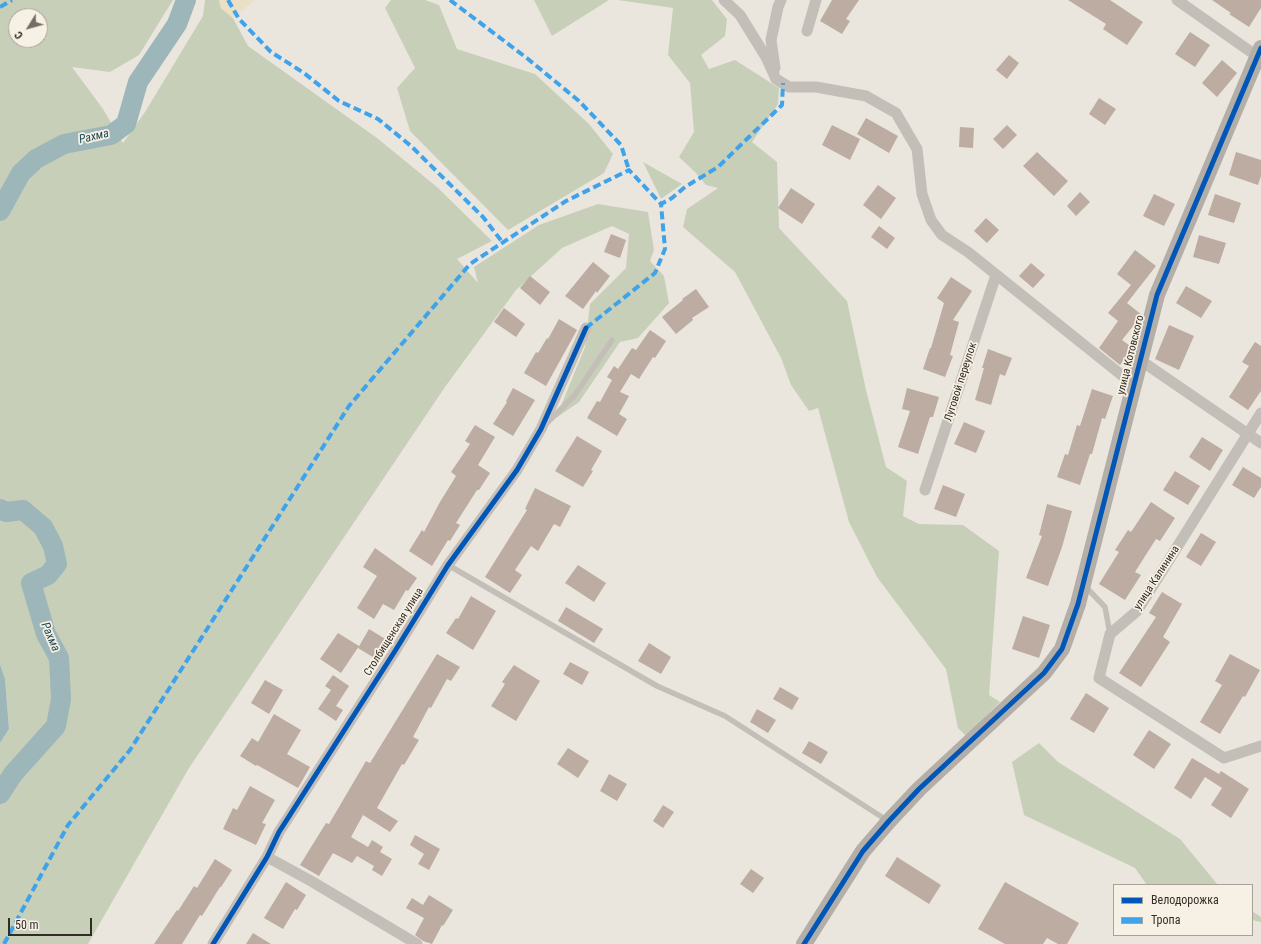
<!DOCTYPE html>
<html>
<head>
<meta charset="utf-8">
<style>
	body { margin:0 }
	#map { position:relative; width:1261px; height:944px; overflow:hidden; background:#eae6de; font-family:"Roboto Condensed",sans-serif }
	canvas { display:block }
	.legend { position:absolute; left:1113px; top:884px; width:140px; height:52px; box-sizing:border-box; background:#f7f1e5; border:1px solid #a9a299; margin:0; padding:5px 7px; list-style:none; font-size:12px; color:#332c26 }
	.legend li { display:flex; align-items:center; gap:8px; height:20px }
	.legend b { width:20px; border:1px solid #a9a299 }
	.north { position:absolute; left:8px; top:8px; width:40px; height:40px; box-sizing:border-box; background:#f7f1e5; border:1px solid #a9a299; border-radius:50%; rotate:233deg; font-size:11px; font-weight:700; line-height:16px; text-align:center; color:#332c26 }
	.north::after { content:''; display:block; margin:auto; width:14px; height:18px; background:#736d66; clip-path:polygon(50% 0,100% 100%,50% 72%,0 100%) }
	.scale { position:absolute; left:8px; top:918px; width:84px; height:18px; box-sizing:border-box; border:2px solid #332c26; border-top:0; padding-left:5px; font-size:12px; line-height:14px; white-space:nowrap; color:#332c26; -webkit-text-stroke:3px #f7f1e5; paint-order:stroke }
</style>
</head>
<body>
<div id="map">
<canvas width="1261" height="944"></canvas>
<ul class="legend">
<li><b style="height:5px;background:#0057b8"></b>Велодорожка</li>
<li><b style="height:5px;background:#3ea3eb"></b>Тропа</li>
</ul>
<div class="north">С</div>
<div class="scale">50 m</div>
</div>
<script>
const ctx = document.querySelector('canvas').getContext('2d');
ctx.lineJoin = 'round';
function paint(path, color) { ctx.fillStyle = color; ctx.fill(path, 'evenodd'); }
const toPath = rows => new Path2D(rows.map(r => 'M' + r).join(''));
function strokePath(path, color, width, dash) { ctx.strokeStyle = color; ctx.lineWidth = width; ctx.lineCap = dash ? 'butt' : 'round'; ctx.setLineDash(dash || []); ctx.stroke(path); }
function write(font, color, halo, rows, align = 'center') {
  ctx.font = font + ' "Roboto Condensed",sans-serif'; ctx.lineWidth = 3.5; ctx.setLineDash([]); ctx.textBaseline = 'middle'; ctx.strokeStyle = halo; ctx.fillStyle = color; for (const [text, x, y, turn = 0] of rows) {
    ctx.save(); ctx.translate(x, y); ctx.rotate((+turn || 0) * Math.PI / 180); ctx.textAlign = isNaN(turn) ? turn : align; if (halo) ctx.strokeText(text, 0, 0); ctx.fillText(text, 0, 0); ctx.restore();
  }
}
const green = toPath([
	[0,0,173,0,139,55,110,72,72,67,103,109,123,143,145,112,203,16,205,0,219,0,221,8,233,18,248,46,377,138,437,187,492,241,457,259,478,283,474,267,539,225,598,204,648,212,654,250,650,261,664,276,669,303,638,338,620,342,579,402,556,418,585,347,590,304,626,268,629,234,612,226,562,248,516,290,445,387,189,768,88,944,0,944,0,743,9,729,5,679,0,664],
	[16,16,40,16,40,40,16,40],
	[391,0,425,0,439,5,457,49,535,74,589,124,613,154,604,173,508,230,410,131,397,88,415,68,385,8],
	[534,0,609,0,552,36],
	[618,0,712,0,727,19,725,36,701,55,709,69,735,60,779,88,778,104,752,142,777,162,779,228,847,301,866,390,886,467,907,481,903,516,919,524,963,525,999,551,989,695,1000,702,966,736,958,728,946,669,877,577,849,522,818,408,809,411,791,385,781,358,735,272,683,227,687,209,718,188,706,185,695,172,679,157,694,132,690,83,668,55,673,8],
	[643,162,682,184,661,199],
	[1039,743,1058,762,1180,839,1218,885,1147,885,1135,868,1024,815,1012,762],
	[1252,911,1261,917,1261,922,1252,920]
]);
const sand = toPath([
	[219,0,255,0,233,18,221,8]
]);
const water = toPath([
	[0,664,5,679,9,729,0,743]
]);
const river = toPath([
	[0,211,21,173,36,159,64,144,111,135,126,124,138,82,177,24,186,0],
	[0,509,6,512,23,510,43,527,53,546,57,564,48,575,31,583,46,634,59,658,61,699,56,726,13,774,0,794]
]);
const building = toPath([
	[832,0,859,0,846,19,850,21,842,34,820,21],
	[1068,0,1110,0,1143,22,1127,45,1103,29,1106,24],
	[1212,0,1261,0,1261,8,1249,27,1229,14,1231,13],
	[1190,32,1210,45,1195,67,1175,54],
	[1009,55,1019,63,1007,79,996,70],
	[1222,60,1237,73,1217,97,1202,83],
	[1099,98,1116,109,1105,125,1089,114],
	[866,118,898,136,889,153,857,134],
	[832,125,860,139,850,160,822,145],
	[1007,125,1017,135,1003,149,993,139],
	[960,127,974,128,973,148,959,147],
	[1037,152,1068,181,1054,196,1023,166],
	[1236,152,1261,160,1261,176,1258,185,1229,175],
	[878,185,896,198,881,219,863,205],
	[791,188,815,204,802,224,778,208],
	[1080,192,1090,202,1076,216,1067,206],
	[1154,194,1175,204,1164,226,1143,216],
	[1215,194,1241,203,1234,223,1208,215],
	[986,218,999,230,987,243,974,231],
	[879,226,895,238,887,249,871,237],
	[611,234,626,240,620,258,604,252],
	[1199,235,1226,243,1219,264,1193,257],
	[1135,250,1156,266,1127,303,1142,315,1122,340,1133,348,1120,365,1099,348,1118,321,1108,313,1131,285,1117,274],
	[593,262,610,276,597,293,596,291,583,309,565,296],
	[1031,263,1045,275,1033,288,1019,276],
	[530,276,550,292,540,305,520,288],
	[951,277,972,291,953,320,959,322,950,355,953,356,945,377,923,369,930,348,931,348,944,303,937,298],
	[1186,286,1212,301,1201,318,1176,303],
	[696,289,709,307,692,318,693,320,676,334,662,317,683,300,682,299],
	[504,308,525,324,516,337,494,322],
	[559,319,577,330,546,386,524,373,536,352,538,353,547,338,548,339],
	[1169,325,1194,336,1179,370,1155,359],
	[650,330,666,341,655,358,653,357,639,379,631,374,620,392,629,396,619,414,627,419,617,436,587,418,597,401,600,402,612,380,607,377,614,366,618,369,632,348,636,350],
	[1255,342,1261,346,1261,391,1248,410,1229,397,1249,366,1242,362],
	[988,349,1012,358,1005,376,1000,374,991,405,975,400,984,368,982,368],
	[513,388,535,400,513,436,493,424,507,402,506,401],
	[907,388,939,397,933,417,930,417,918,454,898,447,910,411,902,409],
	[1092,389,1113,396,1105,419,1102,418,1092,454,1090,454,1080,485,1057,477,1065,454,1068,455,1077,425,1080,426],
	[964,422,985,431,976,453,954,444],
	[475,425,495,437,478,465,490,473,479,490,477,490,456,523,460,525,450,541,448,540,432,566,409,551,422,530,424,532,440,502,456,476,451,472,470,444,465,441],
	[577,436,602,451,591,470,593,471,583,487,555,471],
	[1202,437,1223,450,1210,471,1189,457],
	[1243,467,1261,478,1261,487,1254,498,1232,485],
	[1175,471,1200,486,1188,505,1163,490],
	[943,485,965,494,956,517,934,509],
	[535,488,571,506,560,527,554,524,538,551,531,546,515,570,522,575,510,593,485,577,527,510,525,509],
	[1151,502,1175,518,1160,541,1156,539,1135,572,1141,575,1125,600,1099,584,1119,552,1115,550,1128,530,1131,532],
	[1047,504,1072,511,1062,547,1048,586,1026,578,1042,536,1039,535],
	[1201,533,1216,542,1201,566,1186,557],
	[375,548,417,578,408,591,406,590,394,610,383,604,374,619,357,608,377,576,363,567],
	[578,565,606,583,594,602,565,583],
	[1162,592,1182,604,1163,637,1170,642,1141,687,1119,673,1156,617,1149,613],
	[471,596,496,611,473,650,446,633,456,618,458,619],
	[566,607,603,629,594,643,558,621],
	[1023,616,1050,625,1039,658,1012,649],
	[369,629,387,640,376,659,358,648],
	[338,633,359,646,341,673,320,659],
	[649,643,671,657,661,674,638,661],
	[437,654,460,667,451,681,447,679,431,708,429,707,413,737,419,740,404,765,402,764,377,808,398,821,390,832,363,815,351,837,368,847,372,840,383,847,380,852,392,859,382,876,372,870,374,866,357,856,352,863,333,853,319,876,300,865,326,823,329,824,366,761,370,763],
	[1230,654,1260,670,1245,697,1243,696,1220,734,1200,722,1222,685,1215,681],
	[570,662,589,672,582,685,563,674],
	[514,665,540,681,516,721,491,706,505,684,502,682],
	[333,675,349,686,336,706,343,710,336,721,318,709,331,690,325,686],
	[265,680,283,690,269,714,251,703],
	[780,687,799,698,792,710,773,699],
	[1086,693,1109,708,1094,733,1070,719],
	[757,709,776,720,768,733,750,722],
	[274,714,301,730,287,754,310,767,298,788,257,765,256,766,240,756,252,738,258,742],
	[1149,730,1171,744,1154,769,1133,755],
	[809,741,828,752,821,764,802,753],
	[568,748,589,761,578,778,557,764],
	[1192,758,1219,774,1221,771,1249,789,1231,818,1211,805,1222,788,1205,777,1191,799,1174,788],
	[609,774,627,784,617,801,600,791],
	[250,786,275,800,262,823,266,824,256,845,223,829,233,808,237,810],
	[663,805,674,812,663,828,653,821],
	[415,835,440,849,429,870,418,864,424,854,410,845],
	[897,857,941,885,929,904,885,876],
	[215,859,232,870,221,887,220,887,202,916,200,915,182,944,154,944,177,910,178,911,194,886,197,888],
	[751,869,764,878,753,893,740,884],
	[286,882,306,895,297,910,295,909,283,929,264,918],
	[1005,882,1079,923,1067,944,1058,944,1047,938,1043,944,1005,944,978,929],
	[429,895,453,910,443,926,442,925,432,944,423,941,415,935,424,918,406,908,412,898,423,905],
	[253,933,271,944,246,944]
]);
const lane = toPath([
	[547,423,575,395,612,340],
	[448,565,657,686,725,716,888,821],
	[1084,585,1105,607,1110,634]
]);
const street = toPath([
	[724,0,740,15,766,57,776,79,789,87,816,87,866,96,896,113,917,149,922,194,931,220,942,235,968,252,1134,385],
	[1177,0,1261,59],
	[807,31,816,0],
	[775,68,771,40,778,7,781,0],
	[1140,360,1261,443],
	[1261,413,1137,611,1110,634,1099,678,1224,758,1261,746],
	[925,490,996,275],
	[267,857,311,881,417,944],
	[213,944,267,857,279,832,395,651,448,565,517,470,541,429,586,328]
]);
const secondary = toPath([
	[804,944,863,851,889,821,919,789,1044,673,1062,649,1078,604,1157,295,1261,48]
]);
const quiet = toPath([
	[228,0,239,19,271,52,304,73,339,101,378,119,411,146,483,217,503,243],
	[450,0,528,59,579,101,621,145,629,170],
	[0,7,12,0],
	[586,328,655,273,665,249,661,204],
	[4,944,68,825,130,750,349,406,470,264,566,201,629,170,661,204,672,198,685,187,718,167,782,105,783,83]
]);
const cycleway = toPath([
	[213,944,267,857,279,832,395,651,448,565,517,470,541,429,586,328],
	[804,944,863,851,889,821,919,789,1044,673,1062,649,1078,604,1157,295,1261,48]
]);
const streetNames = [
	["улица Котовского",1131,355,-76],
	["Луговой переулок",961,382,-72],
	["улица Калинина",1157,578,-57],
	["Столбищенская улица",394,632,-58]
];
const waterNames = [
	["Рахма",94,137,-13],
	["Рахма",50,637,67]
];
paint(green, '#c8cfb9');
paint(sand, '#e9e0c5');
paint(water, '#9cb6ba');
strokePath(river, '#9cb6ba', 20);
paint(building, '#bcaca1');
strokePath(lane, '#c3beb7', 5.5);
strokePath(street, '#c3beb7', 11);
strokePath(secondary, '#b4aea8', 16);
strokePath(quiet, '#3ea3eb', 4, [8, 4]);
strokePath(cycleway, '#0057b8', 5);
write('11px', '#332c26', '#f7f1e5', streetNames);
write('italic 12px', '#1f4851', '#f7f1e5', waterNames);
</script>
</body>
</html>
